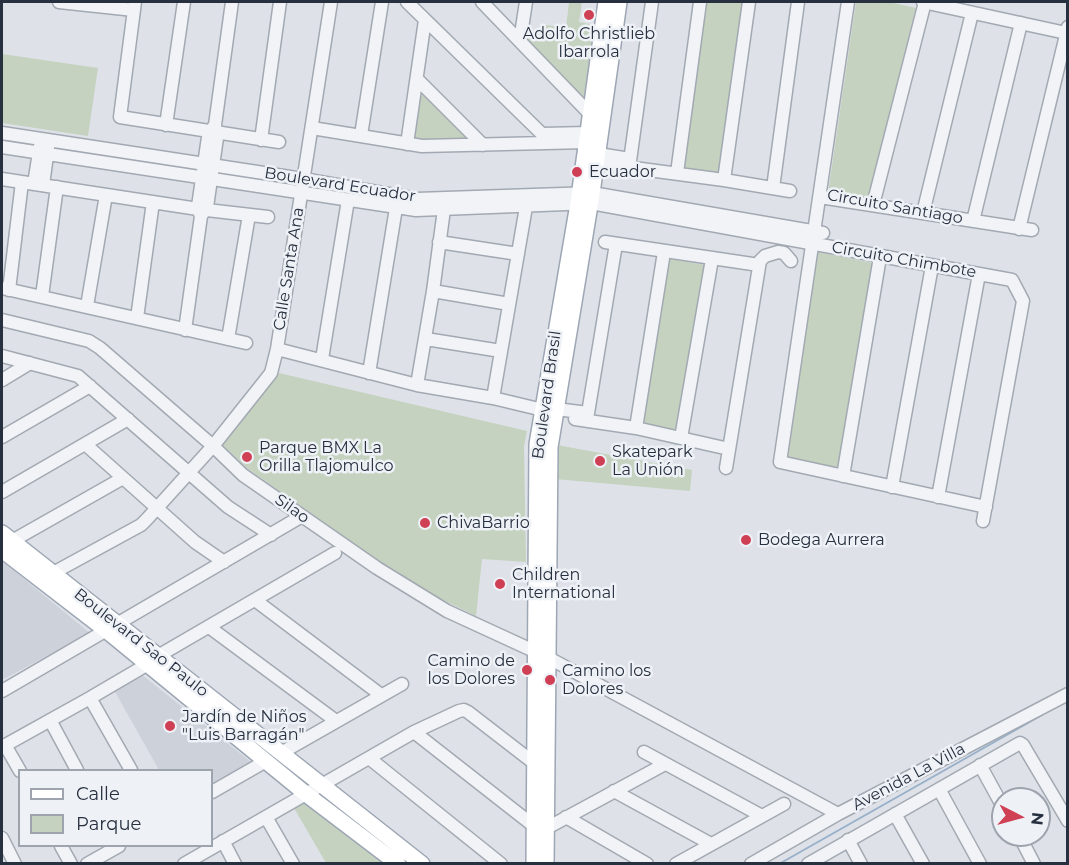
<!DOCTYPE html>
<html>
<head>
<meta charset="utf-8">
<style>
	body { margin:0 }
	#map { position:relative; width:1069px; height:865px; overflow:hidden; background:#dee2e8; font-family:Montserrat,sans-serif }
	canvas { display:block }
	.frame { position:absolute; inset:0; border:3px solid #27303f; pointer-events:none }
	.legend { position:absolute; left:18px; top:769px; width:195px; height:78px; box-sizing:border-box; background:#eef1f6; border:2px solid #9ea4ad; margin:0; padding:8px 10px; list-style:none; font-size:18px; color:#27303f }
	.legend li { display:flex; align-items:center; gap:12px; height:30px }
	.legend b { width:30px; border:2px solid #9ea4ad }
	.north { position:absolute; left:991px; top:787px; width:60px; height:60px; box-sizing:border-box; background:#eef1f6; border:2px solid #9ea4ad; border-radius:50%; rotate:96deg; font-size:16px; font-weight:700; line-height:24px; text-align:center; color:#27303f }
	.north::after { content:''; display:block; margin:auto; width:21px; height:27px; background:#d04055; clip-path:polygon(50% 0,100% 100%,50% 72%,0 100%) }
</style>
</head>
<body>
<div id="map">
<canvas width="1069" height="865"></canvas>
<div class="frame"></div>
<ul class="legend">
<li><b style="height:8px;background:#fff"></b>Calle</li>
<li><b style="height:16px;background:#c4d2bf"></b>Parque</li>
</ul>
<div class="north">N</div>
</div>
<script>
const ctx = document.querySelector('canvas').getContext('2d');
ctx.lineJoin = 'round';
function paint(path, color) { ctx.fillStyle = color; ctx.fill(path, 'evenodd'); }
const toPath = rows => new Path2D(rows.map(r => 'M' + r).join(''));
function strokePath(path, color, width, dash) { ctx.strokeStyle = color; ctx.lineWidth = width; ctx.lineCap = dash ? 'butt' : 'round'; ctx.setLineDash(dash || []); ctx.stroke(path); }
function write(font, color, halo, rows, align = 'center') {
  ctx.font = font + ' Montserrat,sans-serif'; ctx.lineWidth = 5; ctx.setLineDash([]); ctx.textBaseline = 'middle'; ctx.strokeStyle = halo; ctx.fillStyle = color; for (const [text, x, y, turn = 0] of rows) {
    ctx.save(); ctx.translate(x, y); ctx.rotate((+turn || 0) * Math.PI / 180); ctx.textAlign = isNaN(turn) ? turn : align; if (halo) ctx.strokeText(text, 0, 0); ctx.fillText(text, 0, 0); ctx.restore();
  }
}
const built = toPath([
	[2,561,90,633,2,680],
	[141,674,251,762,212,784,212,770,159,770,114,690]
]);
const green = toPath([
	[569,2,582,2,579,22,595,25,585,99,525,40,526,35,544,38,546,25,566,28],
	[707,2,744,2,719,173,683,167],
	[856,2,889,2,916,8,868,200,828,193],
	[2,54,98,68,88,136,2,123],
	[423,95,466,137,466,140,414,140,420,97],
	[818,252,873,263,839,469,784,457],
	[670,259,705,265,676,432,641,425],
	[279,373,527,431,524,446,526,562,482,559,476,616,437,597,380,562,248,469,222,444,252,403],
	[557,445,692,470,690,491,555,479],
	[306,801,385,863,326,863,294,808]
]);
const stream = toPath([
	[779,864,1042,715]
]);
const minor = toPath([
	[59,2,134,10],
	[135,2,120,117,279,142],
	[407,2,542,134,548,143],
	[482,2,590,114],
	[848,2,780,462,986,507],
	[923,2,1066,33],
	[520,41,526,2],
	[417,79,483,145],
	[166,125,184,2],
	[312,128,422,146,587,142],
	[2,133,303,179,417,199,592,193,823,233],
	[542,134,588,133],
	[361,135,382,2],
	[261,140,280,2],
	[407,144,425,20],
	[2,147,416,210,591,203,1012,280,1023,301,983,521],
	[598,154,630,159],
	[596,163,724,180,790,191],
	[629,168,652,2],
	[677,173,700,2],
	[2,179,198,209,268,217],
	[724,180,749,2],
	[34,184,40,146],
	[43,185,48,148],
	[773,188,798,2],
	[820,197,1032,230],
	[873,205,925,2],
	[923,213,972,13],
	[200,214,198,206,208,137,214,126],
	[973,221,1021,23],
	[1019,229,1068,27],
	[439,242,518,254],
	[605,242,759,265],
	[2,288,246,343],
	[9,290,22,182],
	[433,291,509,304],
	[42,296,57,187],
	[87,306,106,195],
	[137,318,153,202],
	[2,320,89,341,100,348,213,446,243,475,377,568,447,611,534,651],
	[185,330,201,216,207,207,217,138,215,125,232,2],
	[228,339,249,215],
	[426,339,501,351],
	[277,349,417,385,493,398,543,410,564,410,588,413],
	[2,356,78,376,228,507,271,535],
	[322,359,348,200],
	[369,373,396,208],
	[2,380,30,363],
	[417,385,433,291,445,202],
	[493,398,526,207],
	[575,419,636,428,729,449],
	[587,419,616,244],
	[636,428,664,252],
	[2,437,90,386],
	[681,438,712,259],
	[85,444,195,542,224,562],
	[726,468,760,261,765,256,778,252,784,253,791,261],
	[843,476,880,257],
	[892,487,932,266],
	[2,492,128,419],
	[938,497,979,274],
	[12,541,123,478],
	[53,573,141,525,147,519,213,446,271,373,277,349,331,2],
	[255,600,381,695],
	[209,627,336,721],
	[158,656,335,553],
	[547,657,838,814],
	[2,691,302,516],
	[90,698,131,770],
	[50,720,77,770],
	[414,732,534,826],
	[5,745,20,771],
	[2,747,90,698,148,664],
	[644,752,762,816],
	[281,753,402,684],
	[369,758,501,864],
	[980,765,1003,807],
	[939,789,980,864],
	[614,791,711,844],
	[212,792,266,761],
	[895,814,923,864],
	[266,817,293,864],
	[566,817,647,864],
	[547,828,665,764],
	[1019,835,1034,864],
	[2,838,15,864],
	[848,840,861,864],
	[223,841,235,864],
	[61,846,71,864],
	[87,864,119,846],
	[184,864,414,732,459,711,464,710,468,712,534,763],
	[676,864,784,804],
	[751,864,838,814,1068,694],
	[808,864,1020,743,1023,745,1068,821]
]);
const major = toPath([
	[2,533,422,864],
	[2,550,107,631,306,794,398,864],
	[534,864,537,444,578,204,606,2],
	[546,864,550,447,592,193,619,2]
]);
const markers = [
	[589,15,6,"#d04055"],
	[577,172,6,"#d04055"],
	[247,457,6,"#d04055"],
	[600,461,6,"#d04055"],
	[425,523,6,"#d04055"],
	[746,540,6,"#d04055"],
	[500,584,6,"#d04055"],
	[527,670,6,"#d04055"],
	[550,680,6,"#d04055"],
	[170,726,6,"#d04055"]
];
const poiNames = [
	["Adolfo Christlieb",589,34,"center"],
	["Ibarrola",589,52,"center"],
	["Ecuador",589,172],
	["Parque BMX La",259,448],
	["Orilla Tlajomulco",259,466],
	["Skatepark",612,452],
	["La Unión",612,470],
	["ChivaBarrio",437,523],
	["Bodega Aurrera",758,540],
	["Children",512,575],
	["International",512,593],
	["Camino de",515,661,"right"],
	["los Dolores",515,679,"right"],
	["Camino los",562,671],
	["Dolores",562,689],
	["Jardín de Niños",182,717],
	["\"Luis Barragán\"",182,735]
];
const streetNames = [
	["Boulevard Ecuador",340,185,9],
	["Circuito Santiago",895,207,10],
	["Circuito Chimbote",904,260,10],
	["Calle Santa Ana",289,269,-81],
	["Boulevard Brasil",547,395,-82],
	["Silao",292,509,35],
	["Boulevard Sao Paulo",141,643,38],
	["Avenida La Villa",909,777,-28]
];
paint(built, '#ccd1da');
paint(green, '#c4d2bf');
strokePath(stream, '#98b0c9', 2);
strokePath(minor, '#a3a9b2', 15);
strokePath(major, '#9da6b4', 18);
strokePath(minor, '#f1f3f6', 12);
strokePath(major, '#fff', 15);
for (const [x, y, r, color] of markers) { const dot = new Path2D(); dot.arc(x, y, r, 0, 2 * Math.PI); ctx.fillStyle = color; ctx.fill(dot); strokePath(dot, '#eef1f6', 2); }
write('16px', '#27303f', '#eef1f6', poiNames, 'left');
write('16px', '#27303f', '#eef1f6', streetNames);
</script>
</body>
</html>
